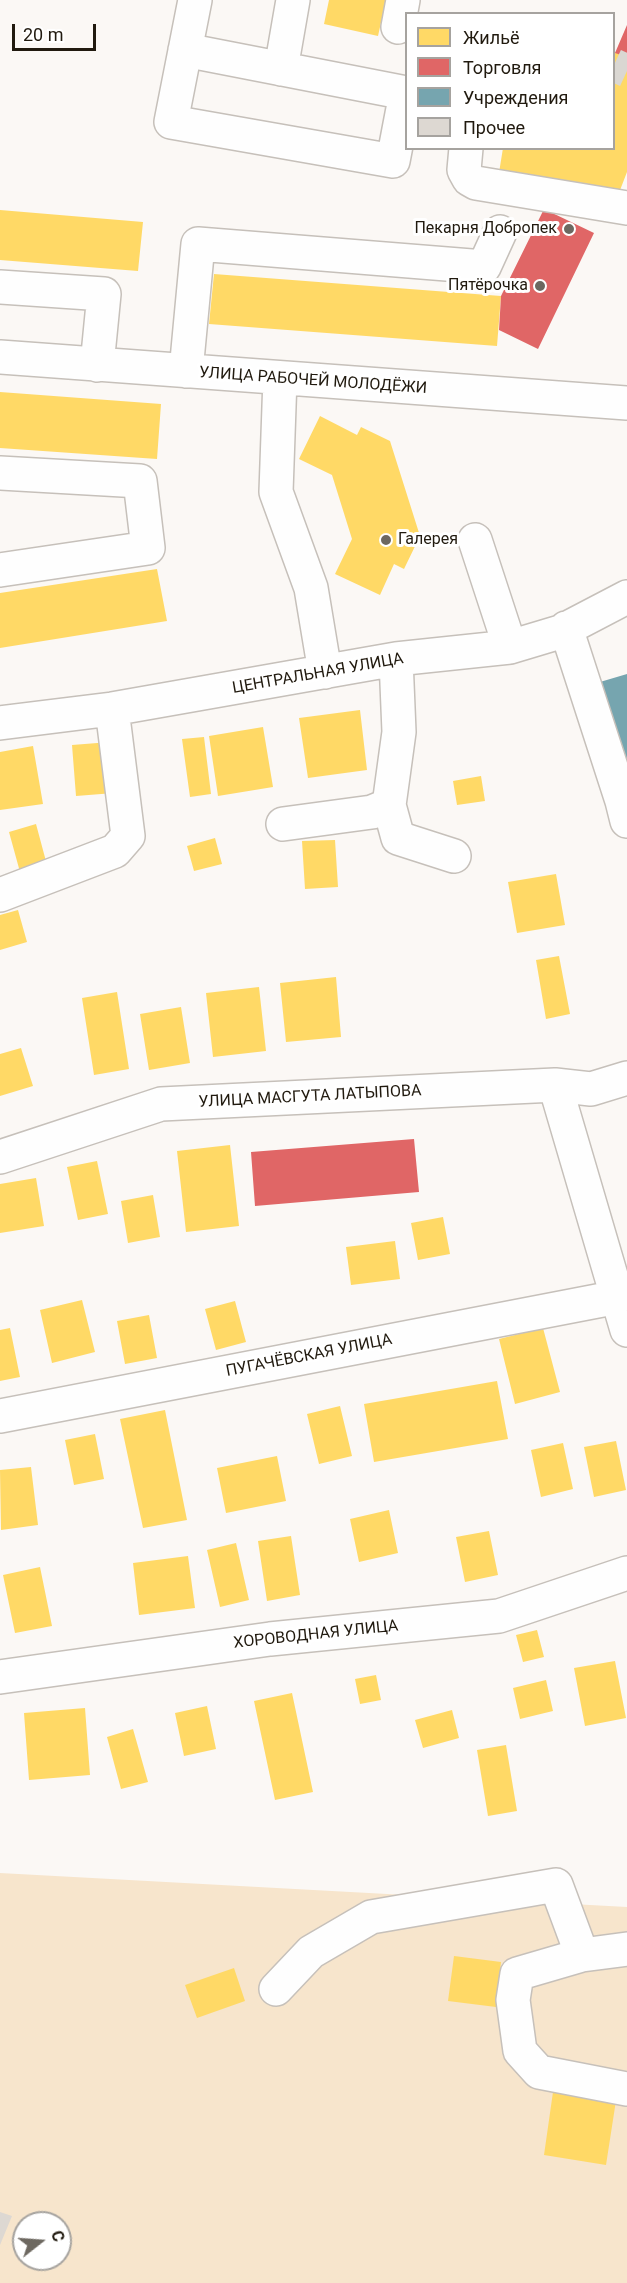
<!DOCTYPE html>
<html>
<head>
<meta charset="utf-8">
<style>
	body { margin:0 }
	#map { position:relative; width:627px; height:2283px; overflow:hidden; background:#fbf8f5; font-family:Roboto,sans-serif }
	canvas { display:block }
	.legend { position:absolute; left:405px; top:12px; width:210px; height:138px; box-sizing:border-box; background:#fff; border:2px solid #a6a39f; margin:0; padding:8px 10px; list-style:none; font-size:18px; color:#211a0f }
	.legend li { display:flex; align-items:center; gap:12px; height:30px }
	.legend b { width:30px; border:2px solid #a6a39f }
	.north { position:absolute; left:12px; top:2211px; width:60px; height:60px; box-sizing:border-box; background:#fff; border:2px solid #a6a39f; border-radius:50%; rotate:73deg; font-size:16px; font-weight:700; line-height:24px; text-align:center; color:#211a0f }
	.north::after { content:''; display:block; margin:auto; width:21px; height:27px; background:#6d6860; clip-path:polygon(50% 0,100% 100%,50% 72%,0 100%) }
	.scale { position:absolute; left:12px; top:24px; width:84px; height:27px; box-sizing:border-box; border:3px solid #211a0f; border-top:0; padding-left:8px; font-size:18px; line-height:21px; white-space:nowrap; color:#211a0f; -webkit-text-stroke:4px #fff; paint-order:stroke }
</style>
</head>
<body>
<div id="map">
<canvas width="627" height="2283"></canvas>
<ul class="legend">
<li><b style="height:16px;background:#ffd966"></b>Жильё</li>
<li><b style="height:16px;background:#e06666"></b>Торговля</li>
<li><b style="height:16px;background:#76a5af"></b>Учреждения</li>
<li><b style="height:16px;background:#ddd8d2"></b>Прочее</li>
</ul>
<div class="north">С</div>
<div class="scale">20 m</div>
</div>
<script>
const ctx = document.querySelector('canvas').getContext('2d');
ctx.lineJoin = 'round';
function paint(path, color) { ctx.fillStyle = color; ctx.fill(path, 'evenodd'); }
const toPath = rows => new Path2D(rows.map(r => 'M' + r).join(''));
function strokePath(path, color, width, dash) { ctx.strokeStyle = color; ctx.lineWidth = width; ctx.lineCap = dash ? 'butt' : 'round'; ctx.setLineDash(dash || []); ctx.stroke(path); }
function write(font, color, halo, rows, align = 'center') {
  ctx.font = font + ' Roboto,sans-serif'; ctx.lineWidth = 6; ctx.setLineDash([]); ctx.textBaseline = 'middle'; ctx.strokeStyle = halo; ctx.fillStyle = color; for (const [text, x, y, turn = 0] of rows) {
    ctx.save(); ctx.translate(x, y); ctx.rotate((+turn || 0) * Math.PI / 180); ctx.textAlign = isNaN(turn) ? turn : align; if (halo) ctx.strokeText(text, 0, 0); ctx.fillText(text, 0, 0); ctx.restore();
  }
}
const green = toPath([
	[0,1873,627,1907,627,2283,0,2283],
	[24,2223,60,2223,60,2259,24,2259]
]);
const homes = toPath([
	[329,0,386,0,378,36,324,24],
	[614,52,627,57,627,172,617,198,498,179,503,148,614,148],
	[0,210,143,222,138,271,0,260],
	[214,274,501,296,497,346,209,324],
	[0,392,161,404,157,459,0,448],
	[320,416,357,435,361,427,390,441,420,536,404,569,394,564,380,595,335,574,352,539,332,475,299,459],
	[157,569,167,621,0,648,0,593],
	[360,710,367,770,308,778,299,718],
	[263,727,273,787,218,796,209,736],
	[204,737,211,794,190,797,182,739],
	[110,742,114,793,76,796,72,745],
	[33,746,43,804,0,810,0,752],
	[481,776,485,801,457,805,453,781],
	[36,824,47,865,20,872,9,832],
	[215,838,222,864,194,871,187,846],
	[335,840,338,887,305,889,302,841],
	[556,874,565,925,517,933,508,882],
	[18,910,27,942,0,950,0,915],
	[559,956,570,1014,546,1019,536,960],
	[336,977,341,1037,286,1042,280,983],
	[259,987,266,1051,213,1057,206,993],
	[117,992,129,1069,94,1075,82,998],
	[181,1007,190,1063,149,1070,140,1014],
	[21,1048,33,1086,0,1096,0,1054],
	[230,1145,239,1226,186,1232,177,1151],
	[97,1161,108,1214,78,1220,67,1167],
	[36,1178,44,1226,0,1233,0,1184],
	[153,1195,160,1237,128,1243,121,1201],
	[443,1217,450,1254,418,1260,411,1223],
	[395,1241,400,1279,351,1285,346,1247],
	[82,1300,95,1352,52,1363,40,1310],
	[235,1301,246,1342,216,1350,205,1309],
	[149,1315,157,1358,125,1364,117,1321],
	[10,1328,20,1377,0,1381,0,1330],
	[543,1328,560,1392,515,1404,499,1339],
	[497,1381,508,1439,374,1462,364,1404],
	[340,1406,352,1456,319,1464,307,1414],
	[165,1410,187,1520,143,1528,120,1419],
	[95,1434,104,1479,74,1485,65,1440],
	[616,1441,626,1490,594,1497,584,1447],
	[563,1443,573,1489,541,1497,531,1450],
	[277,1456,286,1501,226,1513,217,1468],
	[31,1467,38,1525,1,1530,0,1470],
	[389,1510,398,1553,359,1562,350,1519],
	[489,1531,498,1575,465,1582,456,1537],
	[291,1536,300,1595,267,1601,258,1541],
	[236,1543,249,1600,220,1607,207,1550],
	[188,1556,195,1608,139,1615,133,1563],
	[40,1567,52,1626,15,1633,3,1575],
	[537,1630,544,1657,523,1662,516,1635],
	[615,1661,626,1718,585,1726,574,1668],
	[376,1675,381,1700,360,1704,355,1679],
	[546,1680,553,1711,520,1719,513,1688],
	[292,1693,313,1792,275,1800,254,1701],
	[207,1706,216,1749,184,1756,175,1713],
	[85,1708,90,1775,29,1780,24,1713],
	[452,1710,459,1738,423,1748,415,1720],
	[133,1729,148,1782,121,1789,107,1737],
	[506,1745,517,1811,488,1816,477,1750],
	[454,1956,501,1962,496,2007,448,2001],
	[234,1968,245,2001,197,2018,185,1985],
	[554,2085,617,2094,606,2165,544,2155]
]);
const shops = toPath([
	[627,25,627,57,615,53],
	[544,209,594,233,538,349,499,330,501,296],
	[414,1139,419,1192,255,1206,251,1152]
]);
const public = toPath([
	[627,674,627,762,600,682]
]);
const building = toPath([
	[0,2212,12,2216,0,2245]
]);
const minorTunnel = toPath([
	[614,65,627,71]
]);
const minor = toPath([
	[398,27,403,0],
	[185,50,406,93,393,161,171,122,195,0],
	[281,69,293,0],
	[466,148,464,170,469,179,476,183,627,208],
	[0,287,104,294,97,365],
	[0,357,627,403],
	[186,371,198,244,484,267,500,232],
	[280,378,276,492,311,588,325,672],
	[0,473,140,481,148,548,0,570],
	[475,540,510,647],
	[566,628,622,801,627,821],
	[396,659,399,732,389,805,398,838,454,856],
	[0,723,112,709,396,659,510,647,560,632,627,597],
	[283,824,372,812,389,805],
	[0,895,115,851,128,836,112,709],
	[555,1085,627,1330],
	[0,1157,161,1104,555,1085,591,1089,627,1078],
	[0,1416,618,1297],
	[0,1677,270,1639,499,1616,627,1573],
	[627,1949,582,1955,517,1974,513,2000,520,2051,539,2072,627,2089],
	[276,1989,311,1952,371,1917,556,1885,582,1955]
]);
const markers = [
	[569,229,6,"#6d6860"],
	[540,286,6,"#6d6860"],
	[386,540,6,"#6d6860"]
];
const poiNames = [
	["Пекарня Добропек",557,229],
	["Пятёрочка",528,286],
	["Галерея",398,540,"left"]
];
const streetNames = [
	["УЛИЦА РАБОЧЕЙ МОЛОДЁЖИ",313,381,4],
	["ЦЕНТРАЛЬНАЯ УЛИЦА",318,674,-10],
	["УЛИЦА МАСГУТА ЛАТЫПОВА",310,1097,-3],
	["ПУГАЧЁВСКАЯ УЛИЦА",309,1356,-11],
	["ХОРОВОДНАЯ УЛИЦА",316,1635,-6]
];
paint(green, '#f7e5cc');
paint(homes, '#ffd966');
paint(shops, '#e06666');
paint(public, '#76a5af');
paint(building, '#ddd8d2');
strokePath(minorTunnel, '#dad7d2', 33, [33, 16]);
strokePath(minor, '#c6c0ba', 36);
strokePath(minor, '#fefefe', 33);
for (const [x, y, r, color] of markers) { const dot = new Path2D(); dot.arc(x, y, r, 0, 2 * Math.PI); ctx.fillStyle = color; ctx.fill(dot); strokePath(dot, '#fff', 2); }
write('16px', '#211a0f', '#fff', poiNames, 'right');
write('16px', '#211a0f', '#fff', streetNames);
</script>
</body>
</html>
